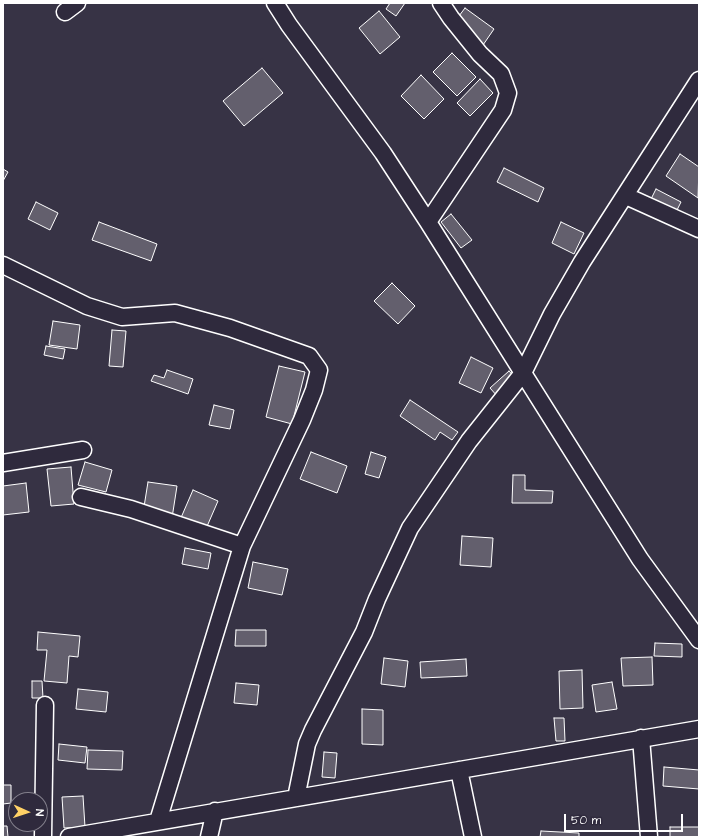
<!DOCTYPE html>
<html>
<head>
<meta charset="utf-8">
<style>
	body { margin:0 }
	#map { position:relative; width:702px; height:840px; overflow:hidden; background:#373345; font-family:"Architects Daughter",sans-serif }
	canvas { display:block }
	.frame { position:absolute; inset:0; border:4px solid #fff; pointer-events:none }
	.north { position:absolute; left:8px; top:792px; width:40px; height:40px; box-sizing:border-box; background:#2f2a3d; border:1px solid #827f8b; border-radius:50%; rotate:93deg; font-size:11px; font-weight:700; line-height:16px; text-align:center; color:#fff }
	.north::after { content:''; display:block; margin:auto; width:14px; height:18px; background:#ffd166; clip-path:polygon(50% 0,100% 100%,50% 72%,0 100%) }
	.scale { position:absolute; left:564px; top:814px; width:119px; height:18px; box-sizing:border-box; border:2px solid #fff; border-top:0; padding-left:5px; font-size:12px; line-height:14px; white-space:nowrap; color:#fff; -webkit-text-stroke:3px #2f2a3d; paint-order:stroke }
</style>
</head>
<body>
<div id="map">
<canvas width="702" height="840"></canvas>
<div class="frame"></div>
<div class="north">N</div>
<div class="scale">50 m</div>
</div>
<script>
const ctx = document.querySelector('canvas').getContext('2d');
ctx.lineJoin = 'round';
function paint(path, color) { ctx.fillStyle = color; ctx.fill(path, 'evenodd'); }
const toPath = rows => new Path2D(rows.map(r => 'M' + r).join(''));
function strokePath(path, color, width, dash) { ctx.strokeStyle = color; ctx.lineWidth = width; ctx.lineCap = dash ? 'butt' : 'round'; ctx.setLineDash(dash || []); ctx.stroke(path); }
const building = toPath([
	[390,3,405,3,396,16,386,9,390,3],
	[465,8,494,29,483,45,453,24,465,8],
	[379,11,400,37,380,54,359,28,379,11],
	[452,53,476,77,457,96,433,72,452,53],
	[262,68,283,93,244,126,223,101,262,68],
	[421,75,444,99,424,119,401,96,421,75],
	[480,79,493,93,470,116,457,103,480,79],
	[680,154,699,167,698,198,666,176,680,154],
	[504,168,544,188,538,202,497,182,504,168],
	[3,169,8,172,3,181,3,169],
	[656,189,681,202,674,216,649,203,656,189],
	[36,202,58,213,50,230,28,219,36,202],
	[451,214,472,240,461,248,441,222,451,214],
	[99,222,157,244,151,261,92,240,99,222],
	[561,222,584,233,574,254,552,243,561,222],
	[392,283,415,306,398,324,374,301,392,283],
	[53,321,80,325,77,349,49,345,53,321],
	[112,330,126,331,123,367,109,366,112,330],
	[46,346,65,349,63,359,44,355,46,346],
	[471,357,493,368,481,393,459,383,471,357],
	[279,366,305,372,292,424,266,417,279,366],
	[167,370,193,379,188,394,151,381,154,375,164,378,167,370],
	[509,371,517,380,498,397,490,388,509,371],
	[410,400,458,432,452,440,440,432,435,440,400,416,410,400],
	[214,405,234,410,230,429,209,425,214,405],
	[311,452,347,466,337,493,300,479,311,452],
	[371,452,386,457,379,478,365,474,371,452],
	[85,462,112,470,106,492,78,485,85,462],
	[71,467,74,504,51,506,47,469,71,467],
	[513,475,525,475,525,490,553,491,552,503,512,503,513,475],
	[148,482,177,486,172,518,143,513,148,482],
	[26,483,29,512,3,515,3,486,26,483],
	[193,490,218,501,205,531,180,520,193,490],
	[462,536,493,538,491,567,460,565,462,536],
	[185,548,211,553,208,569,182,564,185,548],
	[253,562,288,569,282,595,248,588,253,562],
	[236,630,266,630,266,646,235,646,236,630],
	[38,632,80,636,78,657,69,656,67,683,44,681,47,650,37,650,38,632],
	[655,643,682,644,682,657,654,656,655,643],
	[652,657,653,685,623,686,621,658,652,657],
	[384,658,408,661,405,687,381,684,384,658],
	[466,659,467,676,421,678,420,662,466,659],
	[582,670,583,708,560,709,559,671,582,670],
	[32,681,42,681,43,698,32,698,32,681],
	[612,682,617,709,596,712,592,685,612,682],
	[236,683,259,685,257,705,234,703,236,683],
	[78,689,108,692,106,712,76,709,78,689],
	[362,709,383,710,383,745,362,744,362,709],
	[554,718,564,718,565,741,556,741,554,718],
	[59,744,87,747,85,763,58,760,59,744],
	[88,750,123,751,122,770,87,769,88,750],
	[324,752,337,753,335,778,322,777,324,752],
	[664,767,699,770,699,789,663,786,664,767],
	[3,785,11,785,11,803,3,804,3,785],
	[83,796,85,827,64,828,62,797,83,796],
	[3,826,7,826,8,837,3,837,3,826],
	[670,827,699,827,699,837,670,837,670,827],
	[541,831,579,833,579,837,540,837,541,831]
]);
const minor = toPath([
	[275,3,289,25,383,153,428,222,640,559,699,640],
	[65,12,77,3],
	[626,196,699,229],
	[428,222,503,110,508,93,501,74,480,54,451,18,441,3],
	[3,265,87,306,122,317,175,313,230,328,309,356,319,370,314,390,302,420,242,546,158,821],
	[3,463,83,450],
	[81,497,131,509,242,546],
	[641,738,649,837],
	[459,770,473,837],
	[296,798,307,744,313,730,364,632,377,599,410,528,469,441,523,373,552,314,582,262,699,80],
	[43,837,45,705],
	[69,837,699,729],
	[209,837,215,811]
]);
paint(building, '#635f6d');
strokePath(building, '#fff', 1);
strokePath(minor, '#fff', 19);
strokePath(minor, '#2f2a3d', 16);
</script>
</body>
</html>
